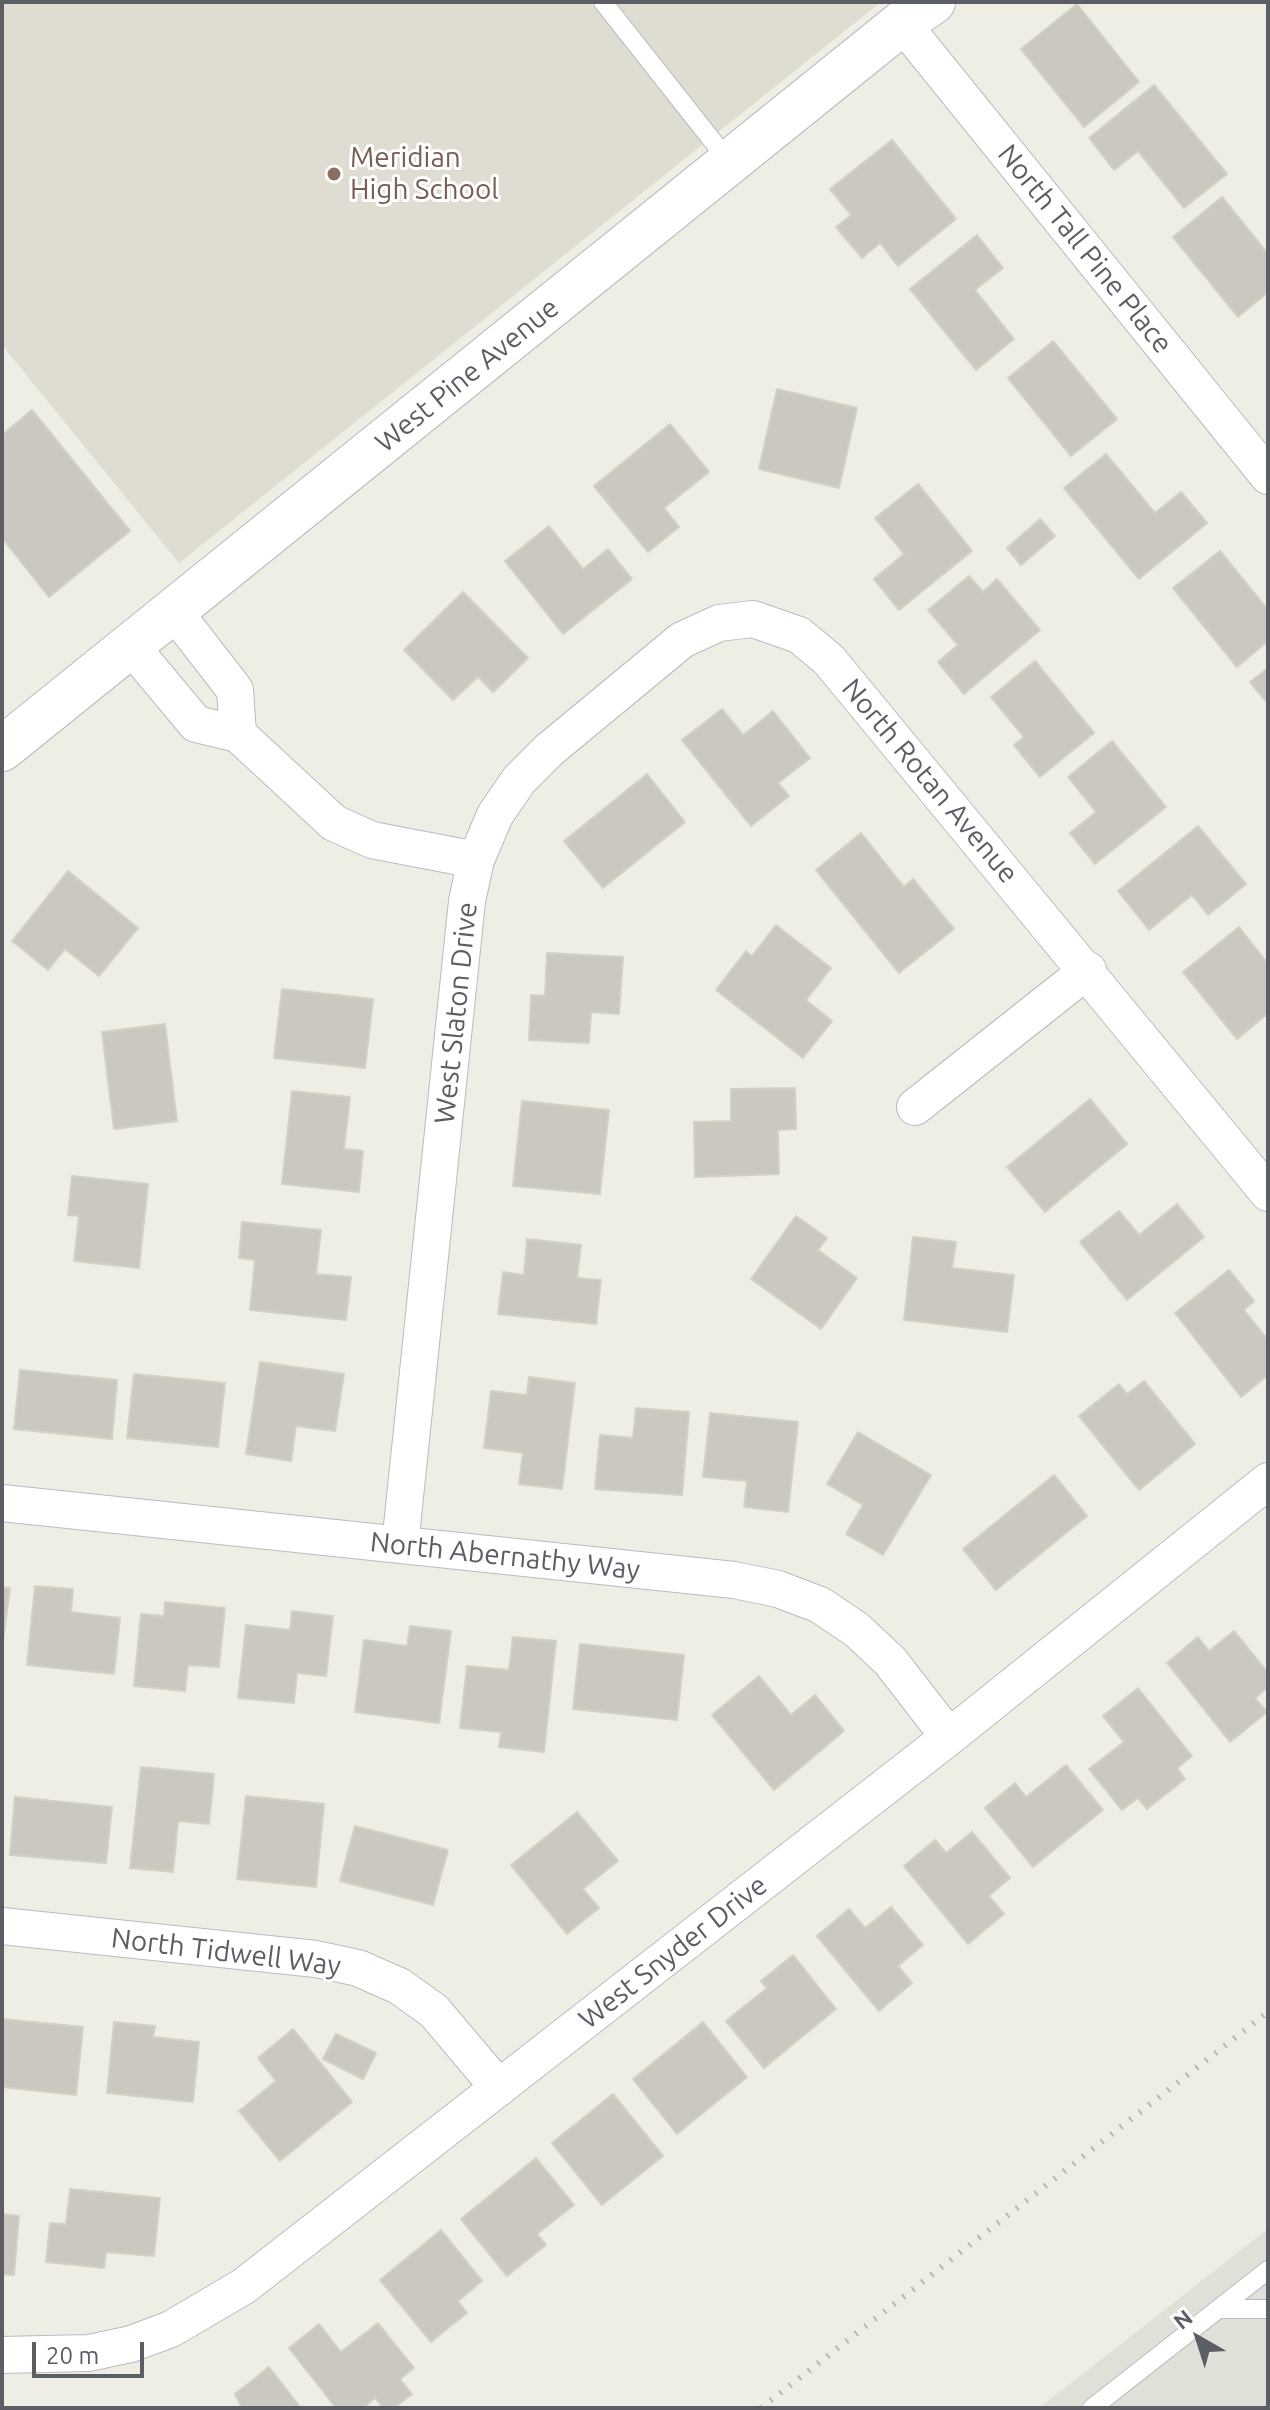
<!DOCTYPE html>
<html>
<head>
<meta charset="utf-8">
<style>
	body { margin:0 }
	#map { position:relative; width:1270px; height:2410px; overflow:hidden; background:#efeee4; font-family:Ubuntu,sans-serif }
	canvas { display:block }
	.frame { position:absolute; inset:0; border:4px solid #5c5e65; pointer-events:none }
	.north { position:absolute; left:1158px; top:2298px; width:80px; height:80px; -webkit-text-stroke:6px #fff; paint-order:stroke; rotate:321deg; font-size:22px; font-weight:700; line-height:32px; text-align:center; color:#5c5e65 }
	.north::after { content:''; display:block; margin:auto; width:28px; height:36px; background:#5c5e65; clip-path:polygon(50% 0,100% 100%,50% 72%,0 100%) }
	.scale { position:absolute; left:32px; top:2342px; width:112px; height:36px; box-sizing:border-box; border:4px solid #5c5e65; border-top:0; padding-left:10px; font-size:24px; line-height:28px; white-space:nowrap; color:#5c5e65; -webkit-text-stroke:6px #fff; paint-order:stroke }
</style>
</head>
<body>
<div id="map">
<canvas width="1270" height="2410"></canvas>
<div class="frame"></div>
<div class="north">N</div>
<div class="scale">20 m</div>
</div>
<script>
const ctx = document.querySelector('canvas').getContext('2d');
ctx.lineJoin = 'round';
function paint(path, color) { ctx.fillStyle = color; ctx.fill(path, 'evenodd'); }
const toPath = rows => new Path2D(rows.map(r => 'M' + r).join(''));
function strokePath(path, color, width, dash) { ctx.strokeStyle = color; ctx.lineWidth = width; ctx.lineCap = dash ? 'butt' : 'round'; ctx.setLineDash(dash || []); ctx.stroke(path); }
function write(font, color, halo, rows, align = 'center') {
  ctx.font = font + ' Ubuntu,sans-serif'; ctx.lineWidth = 6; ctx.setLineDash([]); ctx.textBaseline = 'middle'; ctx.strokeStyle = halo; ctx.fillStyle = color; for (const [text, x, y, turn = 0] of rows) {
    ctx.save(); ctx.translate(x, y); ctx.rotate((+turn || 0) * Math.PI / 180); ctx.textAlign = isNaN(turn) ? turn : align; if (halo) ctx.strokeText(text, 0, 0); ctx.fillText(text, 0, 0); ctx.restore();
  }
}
const industrial = toPath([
	[1268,2229,1268,2408,1039,2408]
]);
const education = toPath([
	[2,2,881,2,179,563,2,345]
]);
const building = toPath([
	[1077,4,1139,82,1084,127,1021,49,1077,4],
	[1154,85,1227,174,1184,208,1138,151,1114,170,1089,138,1154,85],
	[892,140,956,219,898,266,880,243,862,258,836,227,851,215,830,189,892,140],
	[1222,197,1268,254,1268,292,1238,317,1173,237,1222,197],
	[977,235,1003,268,975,290,1014,339,976,370,910,289,977,235],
	[1053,341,1117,419,1071,456,1008,378,1053,341],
	[777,389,857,408,839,488,759,469,777,389],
	[32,410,130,531,49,597,2,538,2,435,32,410],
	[670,424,709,472,664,508,679,527,648,552,594,486,670,424],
	[1106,454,1155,513,1181,492,1207,523,1139,579,1064,488,1106,454],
	[918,484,972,551,899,610,874,579,904,554,875,518,918,484],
	[1040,519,1055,536,1021,565,1007,548,1040,519],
	[549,526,583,569,608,549,632,579,563,634,505,561,549,526],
	[1220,551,1268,610,1268,641,1237,667,1173,588,1220,551],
	[969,576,983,592,997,579,1040,630,964,694,938,662,958,645,928,610,969,576],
	[463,592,528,658,493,692,478,677,453,700,404,650,463,592],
	[1035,661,1094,733,1040,777,1014,745,1024,737,991,697,1035,661],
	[1268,668,1268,704,1250,682,1268,668],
	[722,709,743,735,773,711,810,758,778,783,789,796,751,826,682,740,722,709],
	[1112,741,1166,807,1095,864,1070,833,1096,812,1068,777,1112,741],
	[647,774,685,822,603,888,564,841,647,774],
	[1198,826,1246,884,1208,915,1192,895,1149,930,1118,891,1198,826],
	[861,833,904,887,913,879,954,929,899,973,816,870,861,833],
	[68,871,138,928,99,976,65,949,48,970,12,941,68,871],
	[776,925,831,968,806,1000,832,1021,803,1058,716,990,746,951,752,956,776,925],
	[1239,927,1268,964,1268,1013,1237,1039,1183,972,1239,927],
	[547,953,623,957,619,1014,591,1012,589,1043,529,1040,531,995,545,996,547,953],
	[282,989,373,999,365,1068,274,1058,282,989],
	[165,1024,177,1121,114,1129,102,1032,165,1024],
	[795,1088,796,1129,778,1130,779,1174,695,1177,694,1122,731,1121,731,1089,795,1088],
	[292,1091,350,1097,344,1149,363,1151,359,1192,282,1184,292,1091],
	[1090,1099,1127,1144,1045,1212,1007,1167,1090,1099],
	[522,1101,609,1110,600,1194,513,1186,522,1101],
	[72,1176,148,1184,139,1268,74,1261,79,1216,68,1215,72,1176],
	[1177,1204,1204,1237,1127,1300,1080,1242,1119,1211,1139,1235,1177,1204],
	[796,1216,827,1238,818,1250,857,1278,821,1329,751,1279,796,1216],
	[242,1222,321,1230,316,1274,351,1277,346,1320,250,1310,255,1260,239,1258,242,1222],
	[913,1237,956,1242,952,1268,1014,1275,1007,1332,904,1320,913,1237],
	[527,1239,581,1245,577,1278,601,1280,596,1324,498,1314,503,1272,524,1275,527,1239],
	[1229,1270,1254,1301,1244,1310,1268,1340,1268,1375,1241,1397,1175,1313,1229,1270],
	[260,1362,344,1374,335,1431,296,1426,291,1461,246,1454,260,1362],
	[20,1370,117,1380,112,1439,14,1429,20,1370],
	[134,1374,225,1383,218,1447,127,1438,134,1374],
	[529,1377,575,1383,562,1489,519,1484,523,1453,484,1448,491,1391,527,1395,529,1377],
	[1144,1381,1195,1444,1139,1490,1079,1416,1119,1384,1127,1394,1144,1381],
	[636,1408,689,1412,682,1495,595,1489,600,1435,633,1438,636,1408],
	[710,1413,798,1422,788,1512,744,1507,747,1481,703,1477,710,1413],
	[858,1432,931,1475,883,1555,846,1534,863,1505,827,1484,858,1432],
	[1054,1475,1087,1516,996,1590,963,1549,1054,1475],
	[35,1586,73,1589,71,1612,120,1618,114,1674,27,1665,35,1586],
	[2,1587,10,1588,2,1648,2,1587],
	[165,1602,225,1608,219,1667,188,1665,185,1691,134,1686,141,1614,164,1616,165,1602],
	[292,1611,333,1616,326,1676,297,1673,294,1703,238,1698,246,1625,290,1630,292,1611],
	[410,1626,451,1631,439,1723,355,1712,364,1640,407,1646,410,1626],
	[1234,1631,1268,1673,1268,1687,1255,1698,1267,1712,1230,1742,1167,1663,1198,1637,1209,1651,1234,1631],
	[513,1637,556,1641,544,1752,499,1747,501,1732,460,1728,467,1666,509,1670,513,1637],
	[580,1644,684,1655,677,1720,573,1709,580,1644],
	[759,1676,791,1715,815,1695,844,1731,774,1790,712,1715,759,1676],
	[1138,1688,1192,1756,1177,1768,1185,1779,1147,1809,1138,1798,1122,1810,1089,1769,1124,1742,1103,1716,1138,1688],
	[1066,1765,1103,1810,1033,1867,985,1808,1015,1783,1026,1797,1066,1765],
	[141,1767,214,1774,209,1824,178,1821,173,1872,130,1868,141,1767],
	[246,1796,324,1804,316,1887,237,1879,246,1796],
	[15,1797,112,1807,106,1863,10,1855,15,1797],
	[577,1812,618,1861,583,1889,599,1908,567,1934,511,1865,577,1812],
	[355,1826,448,1850,433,1905,340,1881,355,1826],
	[972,1832,1010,1878,989,1896,1004,1914,968,1944,904,1866,935,1840,946,1853,972,1832],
	[891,1907,923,1945,898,1966,912,1983,879,2011,817,1936,849,1909,865,1928,891,1907],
	[793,1955,836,2009,764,2068,726,2021,767,1988,761,1981,793,1955],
	[2,2019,83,2027,76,2095,2,2087,2,2019],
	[114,2022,155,2026,153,2037,199,2042,193,2102,107,2093,114,2022],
	[703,2022,747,2077,677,2134,633,2079,703,2022],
	[293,2029,352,2102,280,2161,239,2111,276,2081,258,2058,293,2029],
	[336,2034,376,2053,363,2079,323,2059,336,2034],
	[613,2094,663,2156,602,2205,552,2143,613,2094],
	[536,2158,574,2205,537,2234,546,2245,507,2276,461,2219,536,2158],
	[70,2189,160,2198,154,2256,106,2252,104,2268,46,2262,50,2223,66,2224,70,2189],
	[2,2214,19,2216,14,2275,2,2274,2,2214],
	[441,2230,482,2281,458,2301,467,2313,431,2342,380,2280,441,2230],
	[378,2323,414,2368,400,2379,412,2394,394,2408,383,2408,375,2398,363,2408,336,2408,289,2348,319,2324,341,2352,378,2323],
	[269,2367,301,2408,242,2408,235,2394,269,2367]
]);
const service = toPath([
	[603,2,730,163],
	[1218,2309,1268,2309],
	[1092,2408,1268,2270]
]);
const minor = toPath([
	[902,23,1268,476],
	[130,645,196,724,238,734,235,690,173,610],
	[238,734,334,823,372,840,476,860],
	[915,1107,1088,970],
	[2,1503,734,1580,778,1589,820,1605,857,1630,890,1661,949,1737],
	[400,1545,467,901,476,860,495,815,519,780,549,750,682,640,719,623,753,619,799,635,829,660,1268,1193],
	[2,1926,316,1959,358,1968,399,1986,434,2011,499,2088],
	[2,2355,89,2353,131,2344,171,2329,244,2286,949,1737,1268,1481]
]);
const tertiary = toPath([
	[2,749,902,23,933,2]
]);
const rail = toPath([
	[761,2408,1268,2012]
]);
const markers = [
	[334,174,8,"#8d6e63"]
];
const educationNames = [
	["Meridian",350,158],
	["High School",350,190]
];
const streetNames = [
	["North Tall Pine Place",1085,249,51],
	["West Pine Avenue",467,375,-39],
	["North Rotan Avenue",930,781,50],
	["West Slaton Drive",456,1013,-84],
	["North Abernathy Way",505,1556,6],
	["North Tidwell Way",226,1952,7],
	["West Snyder Drive",673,1952,-38]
];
paint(industrial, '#e0dfd8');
paint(education, '#dfddd2');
paint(building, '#cac8c1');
strokePath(building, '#d3d1c2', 2);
strokePath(service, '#b9bbc0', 20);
strokePath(minor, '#b9bbc0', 38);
strokePath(tertiary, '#b9bbc0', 46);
strokePath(service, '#fff', 18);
strokePath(minor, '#fff', 36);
strokePath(tertiary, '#fff', 44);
strokePath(rail, '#b7b7b8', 6, [2, 10]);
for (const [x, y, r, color] of markers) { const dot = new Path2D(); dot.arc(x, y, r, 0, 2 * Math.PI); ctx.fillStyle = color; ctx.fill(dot); strokePath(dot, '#fff', 3); }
write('28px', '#785e54', '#fff', educationNames, 'left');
write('28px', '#5c5e65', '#fff', streetNames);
</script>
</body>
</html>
